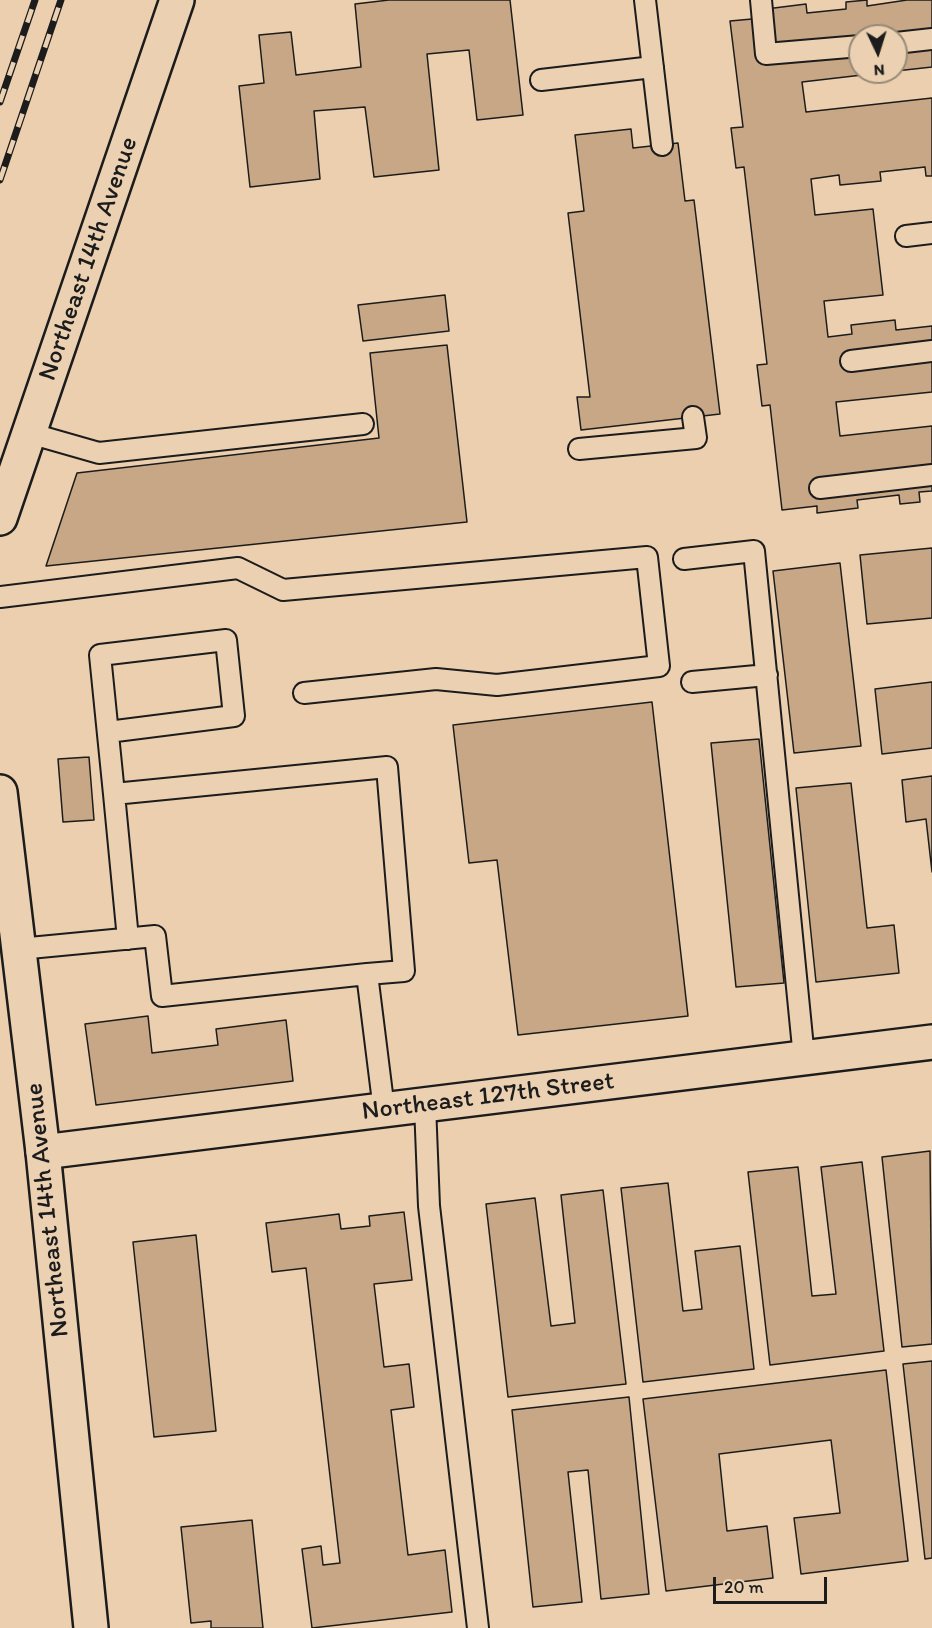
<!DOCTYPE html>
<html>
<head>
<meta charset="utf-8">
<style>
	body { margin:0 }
	#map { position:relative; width:932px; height:1628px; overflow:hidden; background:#ebcfae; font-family:Itim,sans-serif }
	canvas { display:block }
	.north { position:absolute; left:848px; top:24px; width:60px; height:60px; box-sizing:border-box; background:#ebd1b2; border:2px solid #988976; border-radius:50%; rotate:176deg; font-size:16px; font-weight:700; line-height:24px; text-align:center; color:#1c1c1c }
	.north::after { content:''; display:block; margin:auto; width:21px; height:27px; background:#1c1c1c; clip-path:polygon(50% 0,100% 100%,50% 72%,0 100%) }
	.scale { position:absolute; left:713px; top:1577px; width:114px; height:27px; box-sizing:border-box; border:3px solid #1c1c1c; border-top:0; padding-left:8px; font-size:18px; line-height:21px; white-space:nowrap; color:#1c1c1c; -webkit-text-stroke:4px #ebd1b2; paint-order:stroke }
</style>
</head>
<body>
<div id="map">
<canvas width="932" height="1628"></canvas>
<div class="north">N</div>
<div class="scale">20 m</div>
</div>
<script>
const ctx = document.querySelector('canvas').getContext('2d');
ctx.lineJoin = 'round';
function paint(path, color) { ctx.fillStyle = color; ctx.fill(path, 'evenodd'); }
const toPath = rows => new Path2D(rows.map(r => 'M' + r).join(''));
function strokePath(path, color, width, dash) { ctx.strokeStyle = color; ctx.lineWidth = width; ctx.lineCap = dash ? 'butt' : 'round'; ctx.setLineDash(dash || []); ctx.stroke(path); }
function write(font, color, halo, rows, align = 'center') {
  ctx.font = font + ' Itim,sans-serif'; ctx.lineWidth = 6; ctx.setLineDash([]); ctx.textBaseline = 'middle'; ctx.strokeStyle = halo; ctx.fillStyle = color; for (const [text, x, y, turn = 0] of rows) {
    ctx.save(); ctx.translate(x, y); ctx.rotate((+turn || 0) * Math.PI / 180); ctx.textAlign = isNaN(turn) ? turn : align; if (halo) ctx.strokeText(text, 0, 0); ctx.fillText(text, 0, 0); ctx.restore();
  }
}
const building = toPath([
	[389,0,510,0,523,115,477,120,469,50,427,54,439,170,374,177,365,107,314,111,320,179,250,187,239,86,264,83,259,35,291,32,296,75,361,67,355,4,389,0],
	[867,0,867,6,907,0,932,0,932,67,896,71,896,36,860,36,860,72,888,72,802,82,806,112,932,98,932,176,926,176,925,167,880,172,881,181,840,185,839,175,811,179,815,215,873,209,883,295,824,301,828,337,852,334,851,325,895,320,896,330,932,326,932,392,836,402,840,436,932,426,932,491,919,492,920,502,900,504,899,495,857,500,858,508,817,513,817,506,782,510,770,405,762,406,757,365,767,364,744,167,736,168,731,128,743,127,730,21,763,18,766,9,806,4,807,13,846,9,846,2,867,0],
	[631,129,633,148,678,143,685,201,694,200,720,414,581,430,577,397,590,397,568,213,584,211,575,135,631,129],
	[445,295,449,331,363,341,358,305,445,295],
	[447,345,467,522,46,566,77,473,379,438,370,353,447,345],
	[932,548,932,618,867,624,860,555,932,548],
	[840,563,861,746,794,753,773,571,840,563],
	[932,682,932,748,882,754,875,689,932,682],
	[652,702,688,1016,518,1035,497,860,469,863,453,725,652,702],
	[759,739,784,983,736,987,711,743,759,739],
	[89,757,94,820,63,822,58,759,89,757],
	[932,776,932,872,926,819,906,822,902,780,932,776],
	[851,783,867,928,894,925,899,973,816,982,796,788,851,783],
	[148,1016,152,1053,218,1045,216,1029,286,1020,293,1081,96,1105,85,1024,148,1016],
	[930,1151,932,1344,902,1347,882,1157,930,1151],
	[862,1162,884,1351,770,1365,748,1172,798,1167,812,1296,836,1294,821,1167,862,1162],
	[668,1183,683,1311,702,1309,695,1251,740,1246,754,1369,643,1382,621,1188,668,1183],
	[603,1190,626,1384,508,1397,486,1204,535,1198,551,1326,575,1323,561,1195,603,1190],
	[404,1212,412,1280,374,1284,384,1367,409,1364,414,1407,391,1410,408,1555,445,1550,452,1612,312,1628,302,1549,321,1546,323,1565,340,1563,306,1268,272,1272,266,1223,339,1214,341,1229,370,1226,369,1216,404,1212],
	[196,1235,216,1431,154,1437,133,1242,196,1235],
	[932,1361,932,1558,925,1559,903,1364,932,1361],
	[886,1370,908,1561,801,1574,794,1518,840,1513,831,1440,719,1454,727,1531,767,1526,773,1578,666,1591,643,1399,886,1370],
	[629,1397,649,1594,601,1599,588,1470,568,1472,582,1602,533,1607,512,1410,629,1397],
	[252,1520,263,1628,211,1628,211,1621,191,1623,181,1527,252,1520]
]);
const lane = toPath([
	[645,0,662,145],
	[761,0,766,54,860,46],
	[896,43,932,39],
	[541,80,653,67],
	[906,236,932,233],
	[851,361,932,351],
	[29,433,99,453,363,424],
	[579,449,696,438,693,417],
	[820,488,932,475],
	[684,559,754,551,804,1058],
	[0,597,238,568,283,590,647,557,659,666,497,685,436,679,304,693],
	[692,682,767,675],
	[108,732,234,716,226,640,100,655,114,794],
	[128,939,114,794,387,767,404,971,367,974],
	[19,949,155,936,162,996,367,974,384,1110],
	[425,1105,429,1206,478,1628]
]);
const street = toPath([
	[43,1152,932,1042]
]);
const secondary = toPath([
	[0,518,177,0],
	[0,792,43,1152,91,1628]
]);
const rail = toPath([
	[0,102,35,0],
	[0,180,61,0]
]);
const streetNames = [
	["Northeast 14th Avenue",89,259,-71],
	["Northeast 127th Street",488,1097,-7],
	["Northeast 14th Avenue",48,1210,-96]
];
paint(building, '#c7a785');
strokePath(building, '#1c1c1c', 1.5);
strokePath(lane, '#1c1c1c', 24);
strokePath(street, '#1c1c1c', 38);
strokePath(secondary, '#1c1c1c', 38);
strokePath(lane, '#ebd1b2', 20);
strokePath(street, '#ebd1b2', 33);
strokePath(secondary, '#ebd1b2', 33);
strokePath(rail, '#1c1c1c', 7);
strokePath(rail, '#ebd1b2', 4.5, [14]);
write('26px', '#1c1c1c', '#ebd1b2', streetNames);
</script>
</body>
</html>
